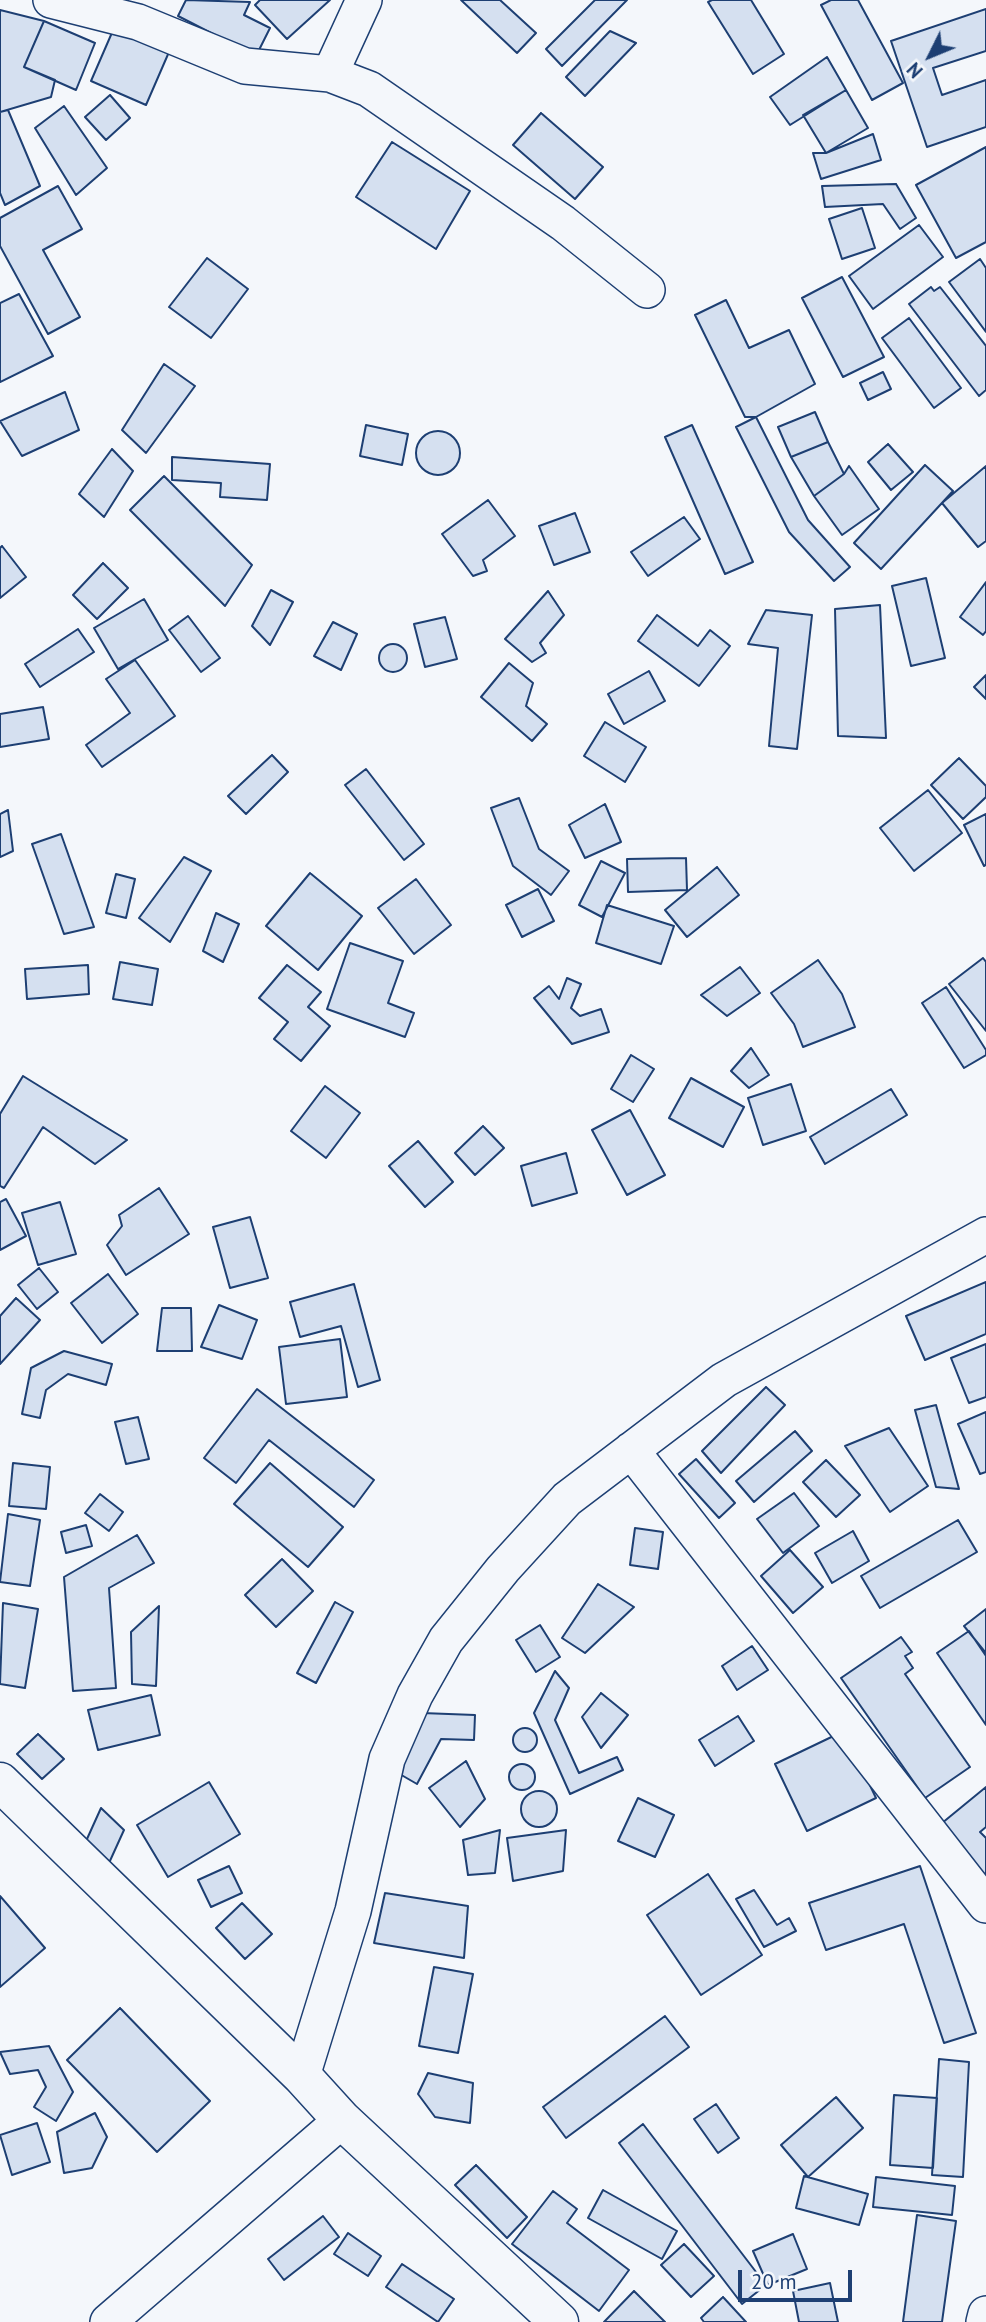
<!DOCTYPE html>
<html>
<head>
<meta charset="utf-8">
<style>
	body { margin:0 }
	#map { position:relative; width:986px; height:2322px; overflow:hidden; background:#f4f7fb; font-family:"PT Sans",sans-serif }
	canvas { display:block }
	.north { position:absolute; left:895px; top:21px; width:70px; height:70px; -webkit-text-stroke:5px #f4f7fb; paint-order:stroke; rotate:227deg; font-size:19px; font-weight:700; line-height:28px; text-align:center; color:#1d3f73 }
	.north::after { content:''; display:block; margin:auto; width:24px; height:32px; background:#1d3f73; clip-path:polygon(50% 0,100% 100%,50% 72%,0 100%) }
	.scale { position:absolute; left:738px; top:2270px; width:114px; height:32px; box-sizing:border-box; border:4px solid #1d3f73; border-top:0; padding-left:9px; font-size:21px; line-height:24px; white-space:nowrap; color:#1d3f73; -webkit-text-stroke:5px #f4f7fb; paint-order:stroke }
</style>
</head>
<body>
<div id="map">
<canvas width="986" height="2322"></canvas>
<div class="north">N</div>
<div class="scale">20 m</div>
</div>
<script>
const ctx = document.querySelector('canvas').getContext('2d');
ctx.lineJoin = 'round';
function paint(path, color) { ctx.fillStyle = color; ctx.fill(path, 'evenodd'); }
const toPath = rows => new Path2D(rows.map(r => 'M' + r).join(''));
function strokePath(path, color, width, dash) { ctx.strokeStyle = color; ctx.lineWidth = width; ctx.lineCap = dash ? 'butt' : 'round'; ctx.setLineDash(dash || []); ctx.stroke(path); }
const building = toPath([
	[186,0,250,2,244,15,270,28,256,56,178,16,186,0],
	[260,0,330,0,287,39,255,5,260,0],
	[461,0,500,0,536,33,517,53,461,0],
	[595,0,627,0,562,66,546,49,595,0],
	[712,0,751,0,784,54,753,74,708,2,712,0],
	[831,0,858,0,903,83,872,100,821,5,831,0],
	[986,9,986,51,933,68,942,95,986,80,986,127,927,147,891,41,986,9],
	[0,10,44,21,24,67,55,80,51,97,0,112,0,10],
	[44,21,95,43,76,90,24,67,44,21],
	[114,28,169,52,146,105,91,81,114,28],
	[610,31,636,43,585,96,566,77,610,31],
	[827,57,846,90,790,125,770,97,827,57],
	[846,90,868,128,826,153,803,115,846,90],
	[110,95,130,118,106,140,85,117,110,95],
	[64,106,107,168,76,195,35,128,64,106],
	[8,110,40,186,5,205,0,193,0,112,8,110],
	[541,113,603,167,575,199,513,145,541,113],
	[873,134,881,160,821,179,813,153,826,153,873,134],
	[392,142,470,191,436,249,356,197,392,142],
	[986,147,986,242,956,258,916,185,986,147],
	[896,184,916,218,900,229,883,204,825,207,822,186,896,184],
	[58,186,82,229,43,250,80,317,48,334,0,246,0,218,58,186],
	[862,208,875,248,842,259,829,219,862,208],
	[919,225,943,257,873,309,849,276,919,225],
	[207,258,248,289,211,338,169,307,207,258],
	[980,259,986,268,986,332,949,282,980,259],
	[842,277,884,357,843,377,802,298,842,277],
	[931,287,934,291,940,287,986,346,986,390,979,396,909,304,931,287],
	[19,294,53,356,0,382,0,303,19,294],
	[726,300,749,348,789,330,815,384,756,417,745,417,695,315,726,300],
	[909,318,961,388,934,408,882,338,909,318],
	[164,364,195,386,146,453,122,430,164,364],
	[883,372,891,389,868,400,860,383,883,372],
	[65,392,79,430,22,456,0,421,65,392],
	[815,412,828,442,791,457,778,427,815,412],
	[756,417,808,520,850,567,834,581,789,532,736,427,756,417],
	[366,425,408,434,402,465,360,456,366,425],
	[692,425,753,562,725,574,665,437,692,425],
	'416 453a22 22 0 1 1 44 0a22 22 0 1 1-44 0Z',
	[828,442,844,474,814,496,791,457,828,442],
	[888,444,913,472,891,490,868,462,888,444],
	[112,449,133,471,104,517,79,494,112,449],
	[172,457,270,464,267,500,220,497,221,483,172,480,172,457],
	[925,465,953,491,881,569,854,543,925,465],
	[849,466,879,509,842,535,814,496,844,474,849,466],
	[986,466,986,541,978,547,942,503,986,466],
	[164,476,252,565,225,606,130,510,164,476],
	[488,500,515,536,483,560,487,571,473,576,442,534,488,500],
	[575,513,590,552,554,565,539,526,575,513],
	[684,517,700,539,648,576,631,552,684,517],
	[2,546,26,577,0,598,0,548,2,546],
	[103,563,128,588,97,619,73,595,103,563],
	[926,578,945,658,911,666,892,586,926,578],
	[986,582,986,631,983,635,960,617,986,582],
	[271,590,293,602,270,645,252,626,271,590],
	[548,591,564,615,540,643,546,653,532,662,505,639,548,591],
	[144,599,168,640,118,669,94,628,144,599],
	[880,605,886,738,838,736,835,609,880,605],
	[766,610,812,615,797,749,769,746,778,648,748,644,766,610],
	[657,615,698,646,710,630,730,646,699,686,638,641,657,615],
	[188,616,220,658,201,672,169,630,188,616],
	[445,617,457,659,425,667,414,624,445,617],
	[333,622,357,634,341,670,314,656,333,622],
	[78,629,94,652,40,687,25,664,78,629],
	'379 658a14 14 0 1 1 28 0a14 14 0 1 1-28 0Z',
	[135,660,175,716,102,767,86,745,130,713,106,679,135,660],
	[509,663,533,683,526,706,547,724,532,741,481,697,509,663],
	[649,671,665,701,624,724,608,694,649,671],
	[986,675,986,699,974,687,986,675],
	[43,707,49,739,0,747,0,714,43,707],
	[605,722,646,747,625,782,584,756,605,722],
	[272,755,288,772,246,814,228,796,272,755],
	[959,758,986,786,986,797,963,819,931,785,959,758],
	[366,769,424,844,404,860,345,785,366,769],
	[928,790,962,833,914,871,880,828,928,790],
	[519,798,539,849,569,871,551,895,513,866,491,808,519,798],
	[605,804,621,842,585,858,569,825,605,804],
	[8,810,13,851,0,857,0,814,8,810],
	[986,814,986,865,984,866,964,825,986,814],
	[61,834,94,927,64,934,32,844,61,834],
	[184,857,211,871,170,942,139,918,184,857],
	[686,858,687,890,628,892,627,859,686,858],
	[601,861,625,873,602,917,579,905,601,861],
	[717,867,739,895,687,937,665,910,717,867],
	[310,873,362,916,318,970,266,926,310,873],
	[116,874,135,879,126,918,106,913,116,874],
	[416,879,451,925,414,954,378,908,416,879],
	[538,889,554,921,522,937,506,905,538,889],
	[607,905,674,926,661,964,596,943,607,905],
	[216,913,239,924,223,962,203,951,216,913],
	[350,943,403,961,388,1003,414,1013,405,1037,327,1009,350,943],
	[983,958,986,962,986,1031,949,984,983,958],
	[818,960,842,994,855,1027,803,1047,794,1024,771,993,818,960],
	[120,962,158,969,152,1005,113,999,120,962],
	[88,965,89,994,27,999,25,969,88,965],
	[287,965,321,992,308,1007,330,1026,301,1061,274,1039,288,1022,259,998,287,965],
	[740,967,760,993,727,1016,701,995,740,967],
	[567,978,581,984,571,1008,580,1016,601,1009,609,1032,572,1044,534,998,549,986,559,999,567,978],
	[946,987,986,1050,986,1055,964,1068,922,1003,946,987],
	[751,1048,769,1075,749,1088,731,1071,751,1048],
	[631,1055,654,1069,633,1102,611,1089,631,1055],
	[23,1076,99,1123,127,1140,95,1164,43,1127,4,1188,0,1186,0,1114,23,1076],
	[691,1078,744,1107,723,1147,669,1118,691,1078],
	[791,1084,806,1131,763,1145,748,1098,791,1084],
	[325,1086,360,1113,326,1158,291,1131,325,1086],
	[891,1089,907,1115,825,1164,810,1137,891,1089],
	[630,1110,665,1175,627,1195,592,1130,630,1110],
	[483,1126,504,1148,475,1175,455,1153,483,1126],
	[418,1141,453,1182,425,1207,389,1166,418,1141],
	[566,1153,577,1193,532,1206,521,1166,566,1153],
	[159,1188,189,1234,126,1275,107,1245,122,1226,119,1215,159,1188],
	[6,1199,26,1236,0,1250,0,1202,6,1199],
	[60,1202,76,1254,38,1265,22,1213,60,1202],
	[250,1217,268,1278,230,1288,213,1227,250,1217],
	[39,1268,58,1292,37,1309,18,1285,39,1268],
	[108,1274,138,1314,102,1343,71,1303,108,1274],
	[986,1282,986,1334,925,1360,906,1316,986,1282],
	[354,1284,380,1380,358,1387,341,1326,300,1337,290,1302,354,1284],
	[16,1298,40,1320,0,1364,0,1316,16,1298],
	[219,1305,257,1320,242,1359,201,1347,219,1305],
	[162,1308,191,1308,192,1351,157,1351,162,1308],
	[340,1339,347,1397,286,1404,279,1347,340,1339],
	[986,1344,986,1397,969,1403,951,1358,986,1344],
	[64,1351,112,1364,106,1385,68,1374,46,1390,40,1418,22,1414,31,1368,64,1351],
	[766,1387,785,1405,721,1473,702,1451,766,1387],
	[257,1389,374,1480,354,1507,269,1440,236,1483,204,1458,257,1389],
	[936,1405,959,1489,936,1487,915,1410,936,1405],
	[986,1412,986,1472,980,1474,958,1424,986,1412],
	[138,1417,149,1459,126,1464,115,1422,138,1417],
	[889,1428,928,1486,890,1512,845,1446,889,1428],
	[795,1431,812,1451,754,1502,736,1481,795,1431],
	[696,1459,735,1503,719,1518,679,1474,696,1459],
	[826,1460,860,1495,836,1517,803,1482,826,1460],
	[13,1463,50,1467,46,1509,9,1506,13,1463],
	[270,1463,343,1527,308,1567,234,1504,270,1463],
	[794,1493,819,1526,783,1553,757,1519,794,1493],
	[100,1494,123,1512,109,1531,85,1513,100,1494],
	[8,1514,40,1520,30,1586,0,1582,8,1514],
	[958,1520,977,1552,880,1608,861,1576,958,1520],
	[86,1525,92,1546,66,1553,61,1532,86,1525],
	[635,1528,663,1532,658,1569,630,1565,635,1528],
	[853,1531,869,1561,832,1583,815,1553,853,1531],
	[137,1535,154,1563,109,1588,116,1688,73,1691,64,1577,137,1535],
	[790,1550,823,1587,793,1613,761,1576,790,1550],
	[282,1559,313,1591,276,1627,245,1595,282,1559],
	[598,1584,634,1607,585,1653,562,1638,598,1584],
	[335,1602,353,1612,316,1683,297,1673,335,1602],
	[3,1603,38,1609,25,1688,0,1684,3,1603],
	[159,1606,156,1686,132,1684,131,1632,159,1606],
	[986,1609,986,1653,964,1626,986,1609],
	[540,1625,560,1657,536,1672,516,1640,540,1625],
	[969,1631,986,1656,986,1725,937,1653,969,1631],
	[901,1637,912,1652,905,1656,913,1668,905,1674,970,1767,925,1798,841,1678,901,1637],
	[752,1646,768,1670,737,1690,722,1666,752,1646],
	[555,1671,569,1688,555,1720,579,1773,617,1757,623,1770,570,1794,534,1713,555,1671],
	[601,1693,628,1715,601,1748,582,1717,601,1693],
	[151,1695,160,1735,98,1750,88,1710,151,1695],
	[422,1713,475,1715,474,1740,441,1739,417,1784,391,1769,422,1713],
	[738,1716,754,1741,715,1766,699,1740,738,1716],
	'513 1740a12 12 0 1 1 24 0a12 12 0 1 1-24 0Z',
	[844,1731,876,1798,807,1831,775,1764,844,1731],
	[38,1734,64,1759,42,1779,17,1754,38,1734],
	[466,1761,485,1799,460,1827,429,1788,466,1761],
	'509 1777a13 13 0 1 1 26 0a13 13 0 1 1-26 0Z',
	[209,1782,240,1834,168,1877,137,1825,209,1782],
	[986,1787,986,1827,980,1832,986,1838,986,1877,936,1828,986,1787],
	'521 1809a18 18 0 1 1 36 0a18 18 0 1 1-36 0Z',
	[638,1798,674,1815,655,1857,618,1841,638,1798],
	[101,1808,124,1830,109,1863,82,1850,101,1808],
	[500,1830,495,1873,468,1875,463,1840,500,1830],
	[566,1830,563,1871,513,1881,507,1838,566,1830],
	[229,1866,242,1893,211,1907,198,1880,229,1866],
	[920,1866,976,2033,944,2043,904,1924,826,1950,809,1903,920,1866],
	[708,1874,762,1955,701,1995,647,1915,708,1874],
	[754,1890,777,1925,789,1918,796,1931,764,1947,736,1899,754,1890],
	[385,1893,468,1906,464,1958,374,1943,385,1893],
	[0,1896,45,1948,0,1987,0,1896],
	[242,1903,272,1934,245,1959,216,1928,242,1903],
	[434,1967,473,1974,458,2053,419,2046,434,1967],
	[120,2008,210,2101,157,2152,67,2060,120,2008],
	[665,2016,689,2047,566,2138,543,2107,665,2016],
	[49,2046,73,2092,56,2121,34,2107,46,2087,38,2070,10,2074,0,2052,49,2046],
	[939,2059,969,2062,963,2177,932,2175,939,2059],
	[428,2073,473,2083,470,2123,435,2117,418,2094,428,2073],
	[894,2095,937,2098,933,2168,890,2165,894,2095],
	[836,2097,863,2128,808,2177,781,2145,836,2097],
	[716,2104,739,2138,718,2153,694,2119,716,2104],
	[95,2113,107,2137,92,2168,64,2173,57,2132,95,2113],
	[37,2123,50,2162,12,2175,0,2135,37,2123],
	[643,2124,766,2285,742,2304,619,2143,643,2124],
	[476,2165,527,2217,507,2238,455,2185,476,2165],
	[804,2176,868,2194,859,2225,796,2208,804,2176],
	[876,2177,955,2186,952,2215,873,2207,876,2177],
	[603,2190,677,2231,662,2259,588,2218,603,2190],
	[553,2191,577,2209,567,2223,629,2270,599,2311,512,2244,553,2191],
	[917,2215,956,2221,942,2322,903,2322,917,2215],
	[323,2216,339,2237,284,2280,268,2259,323,2216],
	[348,2233,381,2256,368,2276,334,2254,348,2233],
	[793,2234,807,2269,768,2285,753,2251,793,2234],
	[684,2244,714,2276,691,2297,661,2265,684,2244],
	[402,2264,454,2299,438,2322,386,2287,402,2264],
	[830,2283,838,2322,799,2322,793,2291,830,2283],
	[634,2291,665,2322,604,2322,634,2291],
	[723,2297,746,2322,704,2322,701,2318,723,2297]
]);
const street = toPath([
	[51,0,138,22,245,66,330,74,369,89,563,223,647,290],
	[330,74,364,0],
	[631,1450,986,1905],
	[302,2076,353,1911,387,1759,415,1695,446,1640,503,1569,567,1499,724,1380,986,1235],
	[108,2322,342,2120],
	[984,2322,986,2314]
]);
const secondary = toPath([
	[0,1782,302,2076,342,2120,559,2322]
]);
paint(building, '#d5e0f0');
strokePath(building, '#1d3f73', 2);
strokePath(street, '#1d3f73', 38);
strokePath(secondary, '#1d3f73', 41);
strokePath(street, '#f4f7fb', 35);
strokePath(secondary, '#f4f7fb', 38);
</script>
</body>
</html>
